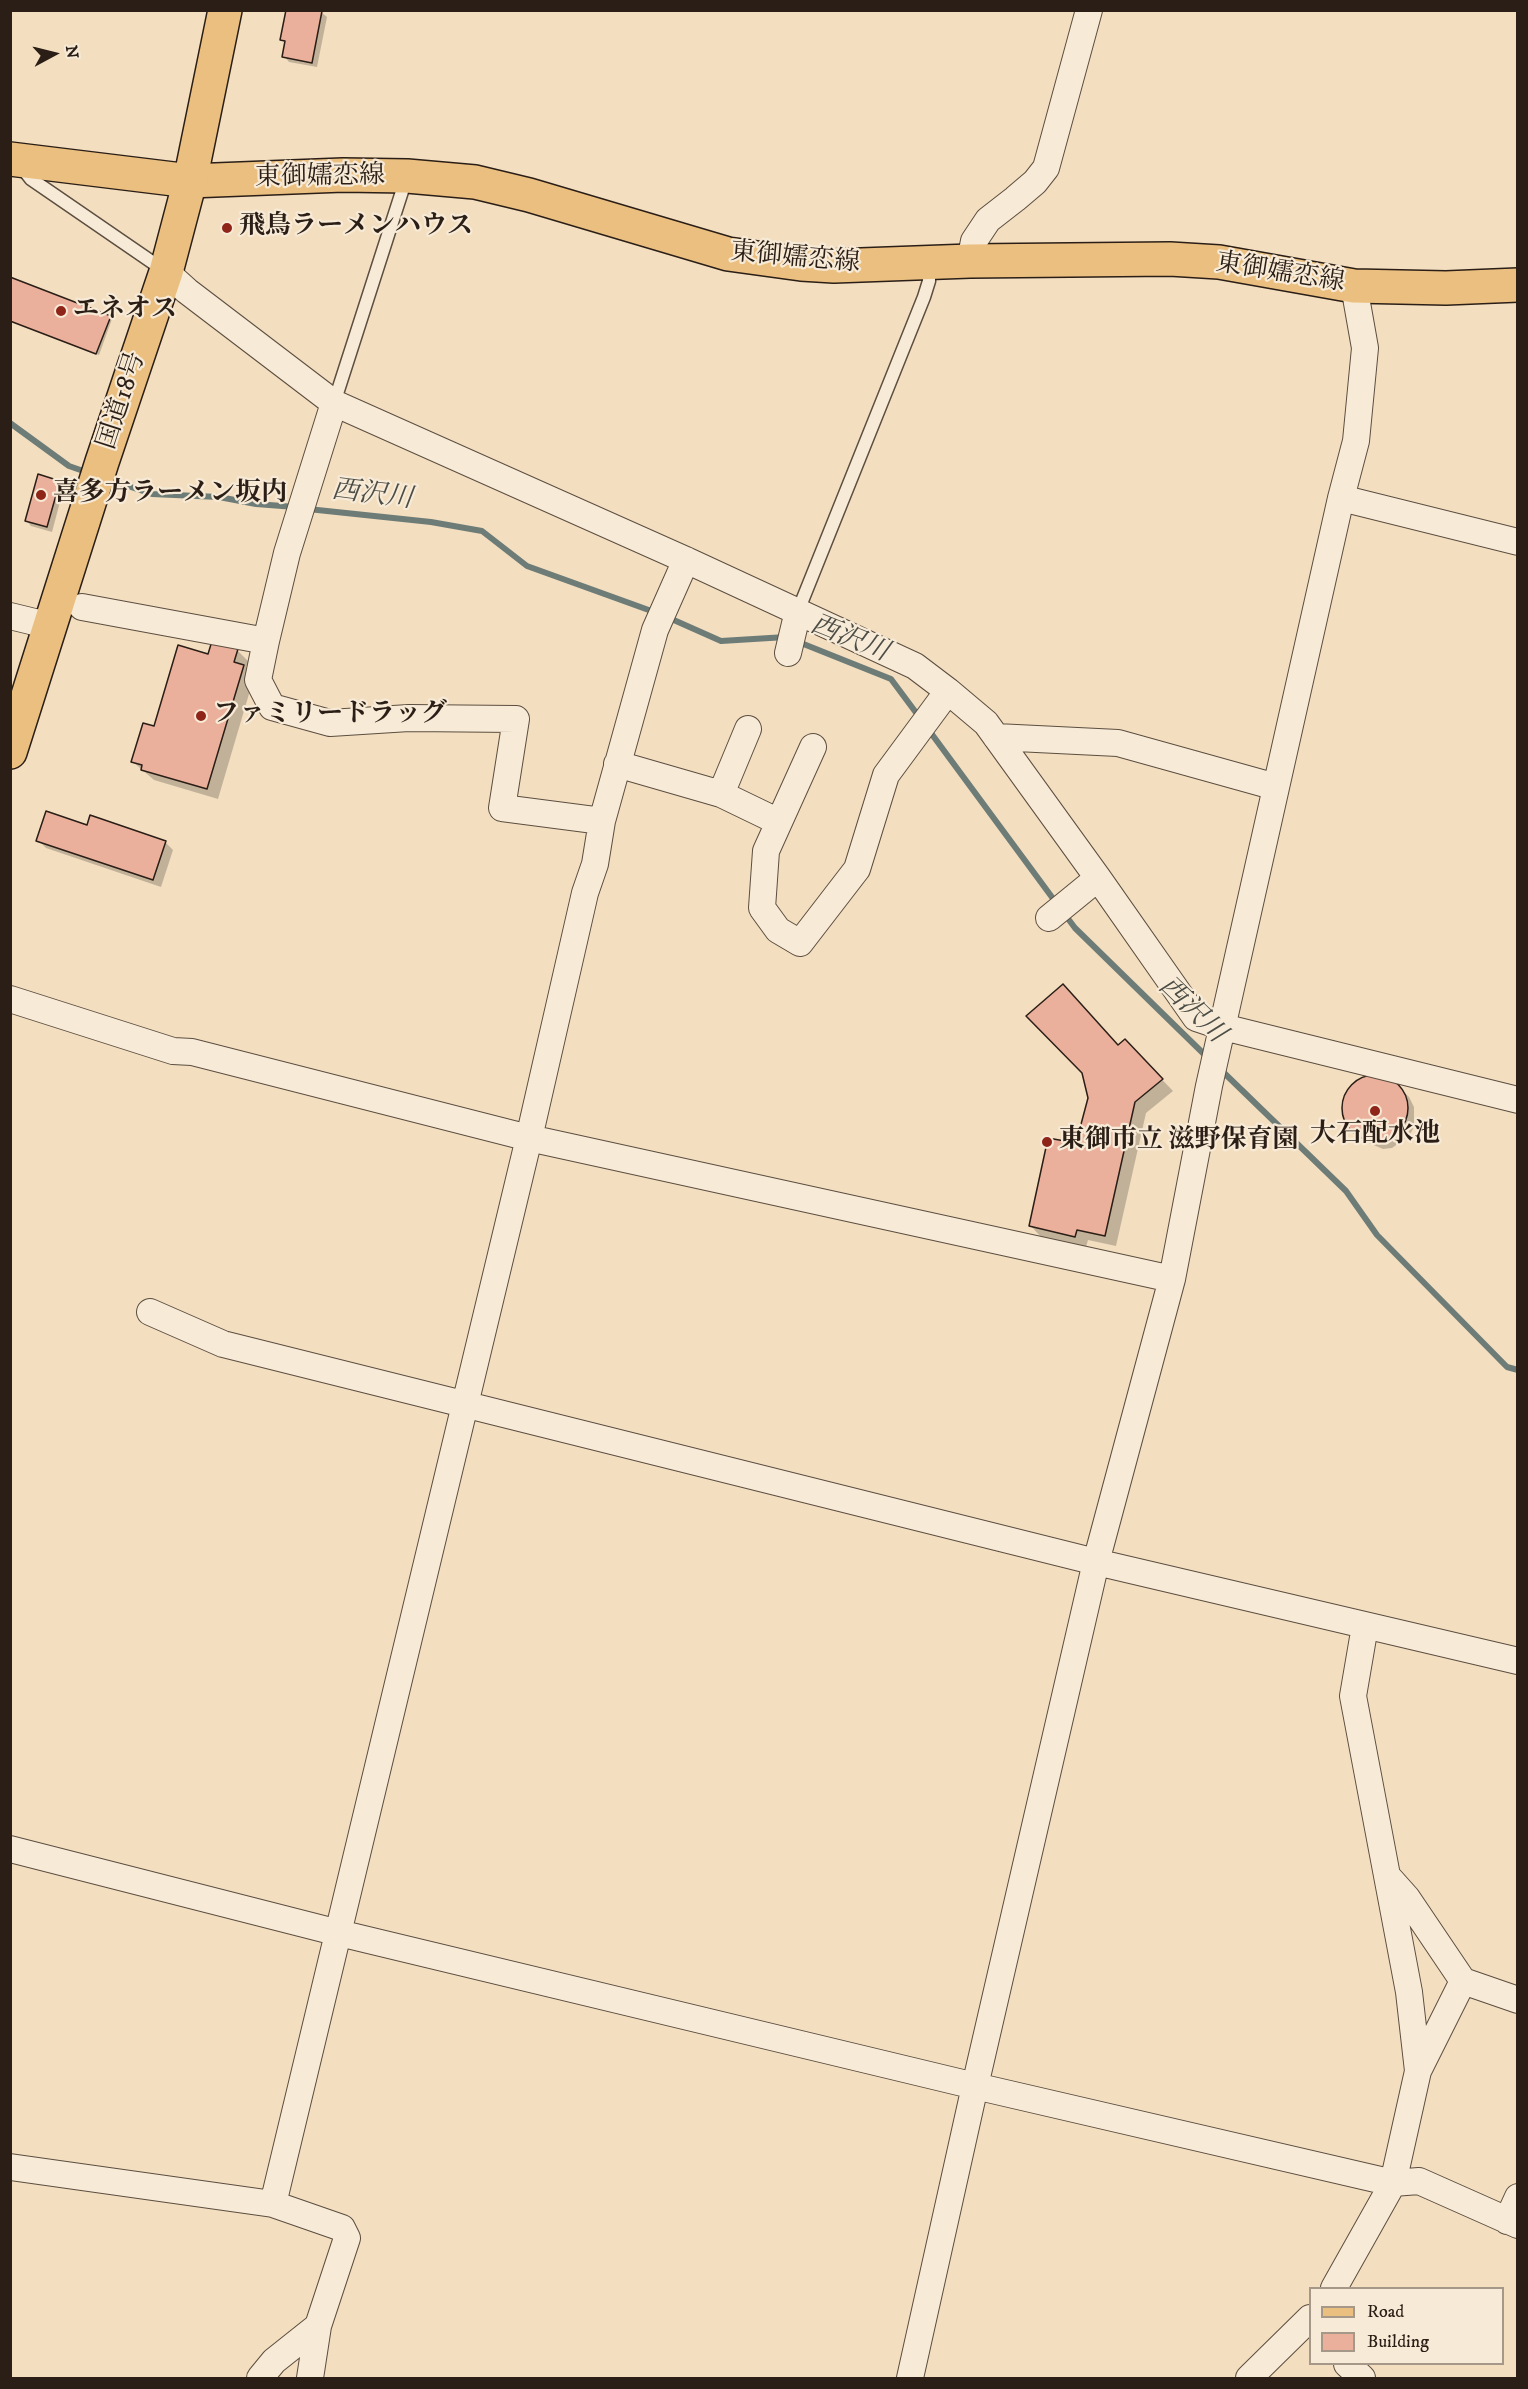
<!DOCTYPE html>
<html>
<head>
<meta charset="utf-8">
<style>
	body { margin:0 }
	#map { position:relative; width:1528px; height:2389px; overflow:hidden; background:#f3dec0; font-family:"IM FELL DW Pica",serif }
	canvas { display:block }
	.frame { position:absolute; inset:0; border:12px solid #2a1e16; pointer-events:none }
	.legend { position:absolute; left:1309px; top:2287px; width:195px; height:78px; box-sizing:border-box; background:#f7ead6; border:2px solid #a59889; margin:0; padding:8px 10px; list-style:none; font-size:18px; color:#2a1e16 }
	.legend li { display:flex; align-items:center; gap:12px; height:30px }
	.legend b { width:30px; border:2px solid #a59889 }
	.north { position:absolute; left:24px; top:24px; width:60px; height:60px; -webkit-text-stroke:4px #f7ead6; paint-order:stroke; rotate:83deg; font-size:16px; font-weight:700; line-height:24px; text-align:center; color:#2a1e16 }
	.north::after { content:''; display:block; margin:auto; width:21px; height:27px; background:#2a1e16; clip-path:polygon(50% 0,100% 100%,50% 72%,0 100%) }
</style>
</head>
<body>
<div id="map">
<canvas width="1528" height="2389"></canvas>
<div class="frame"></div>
<ul class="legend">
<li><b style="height:8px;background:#eabf80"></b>Road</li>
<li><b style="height:16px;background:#eab09b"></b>Building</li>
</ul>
<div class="north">N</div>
</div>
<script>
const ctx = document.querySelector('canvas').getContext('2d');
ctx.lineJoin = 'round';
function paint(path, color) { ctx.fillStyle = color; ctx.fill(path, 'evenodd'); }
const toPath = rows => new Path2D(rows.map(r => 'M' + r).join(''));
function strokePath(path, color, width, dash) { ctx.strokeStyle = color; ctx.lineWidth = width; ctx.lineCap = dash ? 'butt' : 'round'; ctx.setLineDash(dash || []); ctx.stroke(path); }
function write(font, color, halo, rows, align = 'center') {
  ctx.font = font + ' "IM FELL DW Pica","Noto Serif JP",serif'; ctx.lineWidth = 4.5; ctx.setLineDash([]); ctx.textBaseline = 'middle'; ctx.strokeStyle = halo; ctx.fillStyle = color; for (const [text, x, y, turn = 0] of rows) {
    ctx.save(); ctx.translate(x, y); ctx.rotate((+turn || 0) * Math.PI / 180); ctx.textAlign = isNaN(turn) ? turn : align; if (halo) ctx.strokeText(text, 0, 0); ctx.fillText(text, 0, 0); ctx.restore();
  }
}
const shadow = toPath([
	[287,10,314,10,321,12,327,17,317,67,289,62,284,56,286,44,282,40],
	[10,279,110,317,112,319,99,355,10,321],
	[59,482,64,487,52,532,31,526,26,520],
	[237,650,248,661,246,669,254,677,218,799,154,780,133,762,155,728,209,656],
	[88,827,165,842,173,850,161,887,46,848,38,840],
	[1125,1041,1173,1091,1146,1113,1116,1246,1088,1240,1086,1247,1041,1237,1030,1225,1077,1144,1119,1046],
	[1372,1077,1392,1081,1409,1097,1414,1107,1414,1127,1409,1136,1392,1148,1383,1149,1364,1141,1348,1124,1344,1104,1347,1094,1353,1085,1362,1079]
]);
const stream = toPath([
	[10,423,69,466,89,473],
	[107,479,152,494,219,497,256,504,295,507],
	[308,509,431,522,482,531,527,566,657,613],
	[667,617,721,641,786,637],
	[796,641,891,679,920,718],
	[928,729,1057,904],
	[1063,912,1075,928,1208,1058],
	[1220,1069,1346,1191,1377,1235,1507,1367,1518,1370]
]);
const building = toPath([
	[286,10,322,11,312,63,282,57,285,41,280,40,286,10],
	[10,277,111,316,96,354,10,321,10,277],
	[38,474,60,481,47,527,25,521,38,474],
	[212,641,238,649,234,662,244,665,207,789,141,770,142,765,131,762,143,723,154,726,178,645,208,654,212,641],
	[46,811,87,825,90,815,166,841,153,880,36,841,46,811],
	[1063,984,1118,1045,1125,1039,1163,1079,1135,1102,1105,1236,1077,1230,1075,1237,1029,1226,1048,1138,1076,1143,1088,1098,1082,1073,1026,1016,1063,984],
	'1342 1108a33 33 0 1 1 66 0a33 33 0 1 1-66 0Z'
]);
const lane = toPath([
	[20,165,31,179,165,271],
	[334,403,406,179],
	[798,611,924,297,929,281,929,264]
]);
const street = toPath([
	[970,261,974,241,988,220,1015,199,1035,182,1046,168,1089,10],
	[166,272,187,291,334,403,686,560,915,666,948,691,986,723,1098,878,1196,1018,1223,1027,1518,1100],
	[334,403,287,553,266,641,258,680,272,707,330,723,409,718,516,719,502,808,602,821],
	[1341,498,1518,542],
	[82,607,266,641],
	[10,616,51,626],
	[788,653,798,611],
	[996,737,1118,743,1276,787],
	[813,747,766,851,762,908,778,930,800,943,857,869,886,775,948,691],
	[617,764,721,794,779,822],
	[721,794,748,729],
	[1049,918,1098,878],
	[10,999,173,1051,192,1052,529,1138,1172,1279],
	[150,1312,223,1344,1096,1562,1518,1661],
	[10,1849,339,1933,975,2086,1393,2183,1419,2181,1518,2225],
	[1390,1879,1407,1898,1463,1981,1518,2000],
	[1418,2071,1463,1981],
	[10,2167,273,2204,342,2228,347,2238,318,2326,310,2378],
	[273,2204,529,1138,585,893,595,864,602,821,655,630,686,560],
	[1507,2221,1518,2197],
	[1334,2288,1393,2183,1418,2071,1409,1992,1353,1696,1365,1626],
	[1347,2364,1362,2378],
	[260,2378,274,2361,318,2326],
	[910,2378,975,2086,1096,1562,1172,1279,1209,1086,1341,498,1356,441,1365,348,1354,286],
	[1249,2378,1310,2318]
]);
const primary = toPath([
	[10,159,190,181,343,175,407,176,475,182,529,195,728,254,801,264,834,266,970,261,1170,259,1219,262,1354,286,1446,288,1518,285]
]);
const highway = toPath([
	[10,752,102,462,166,272,190,181,225,10]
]);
const markers = [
	[227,228,6,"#8f2418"],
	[61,311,6,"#8f2418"],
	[41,495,6,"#8f2418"],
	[201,716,6,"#8f2418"],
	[1375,1111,6,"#8f2418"],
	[1047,1142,6,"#8f2418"]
];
const streetNames = [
	["東御嬬恋線",320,178,-1],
	["東御嬬恋線",795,259,5],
	["東御嬬恋線",1280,274,9],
	["国道18号",123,401,-72]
];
const poiNames = [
	["飛鳥ラーメンハウス",239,228],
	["エネオス",73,311],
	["喜多方ラーメン坂内",53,495],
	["ファミリードラッグ",213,716],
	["大石配水池",1375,1136,"center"],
	["東御市立 滋野保育園",1059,1142]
];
const waterNames = [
	["西沢川",372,496,7],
	["西沢川",849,640,22],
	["西沢川",1191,1011,44]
];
paint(shadow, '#0003');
strokePath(stream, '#6e7c77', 6);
paint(building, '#eab09b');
strokePath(building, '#2a1e16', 1.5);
strokePath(lane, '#5c4e40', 15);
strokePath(street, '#5c4e40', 28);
strokePath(primary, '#2a1e16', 36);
strokePath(highway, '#2a1e16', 36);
strokePath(lane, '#f7ead6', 12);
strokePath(street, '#f7ead6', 26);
strokePath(primary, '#eabf80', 33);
strokePath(highway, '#eabf80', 33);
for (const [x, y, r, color] of markers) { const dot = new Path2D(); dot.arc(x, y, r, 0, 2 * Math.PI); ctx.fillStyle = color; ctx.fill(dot); strokePath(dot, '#f7ead6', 2); }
write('26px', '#2a1e16', '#f7ead6', streetNames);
write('bold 26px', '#2a1e16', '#f7ead6', poiNames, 'left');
write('italic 27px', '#4c4d46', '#f7ead6', waterNames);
</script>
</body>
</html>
